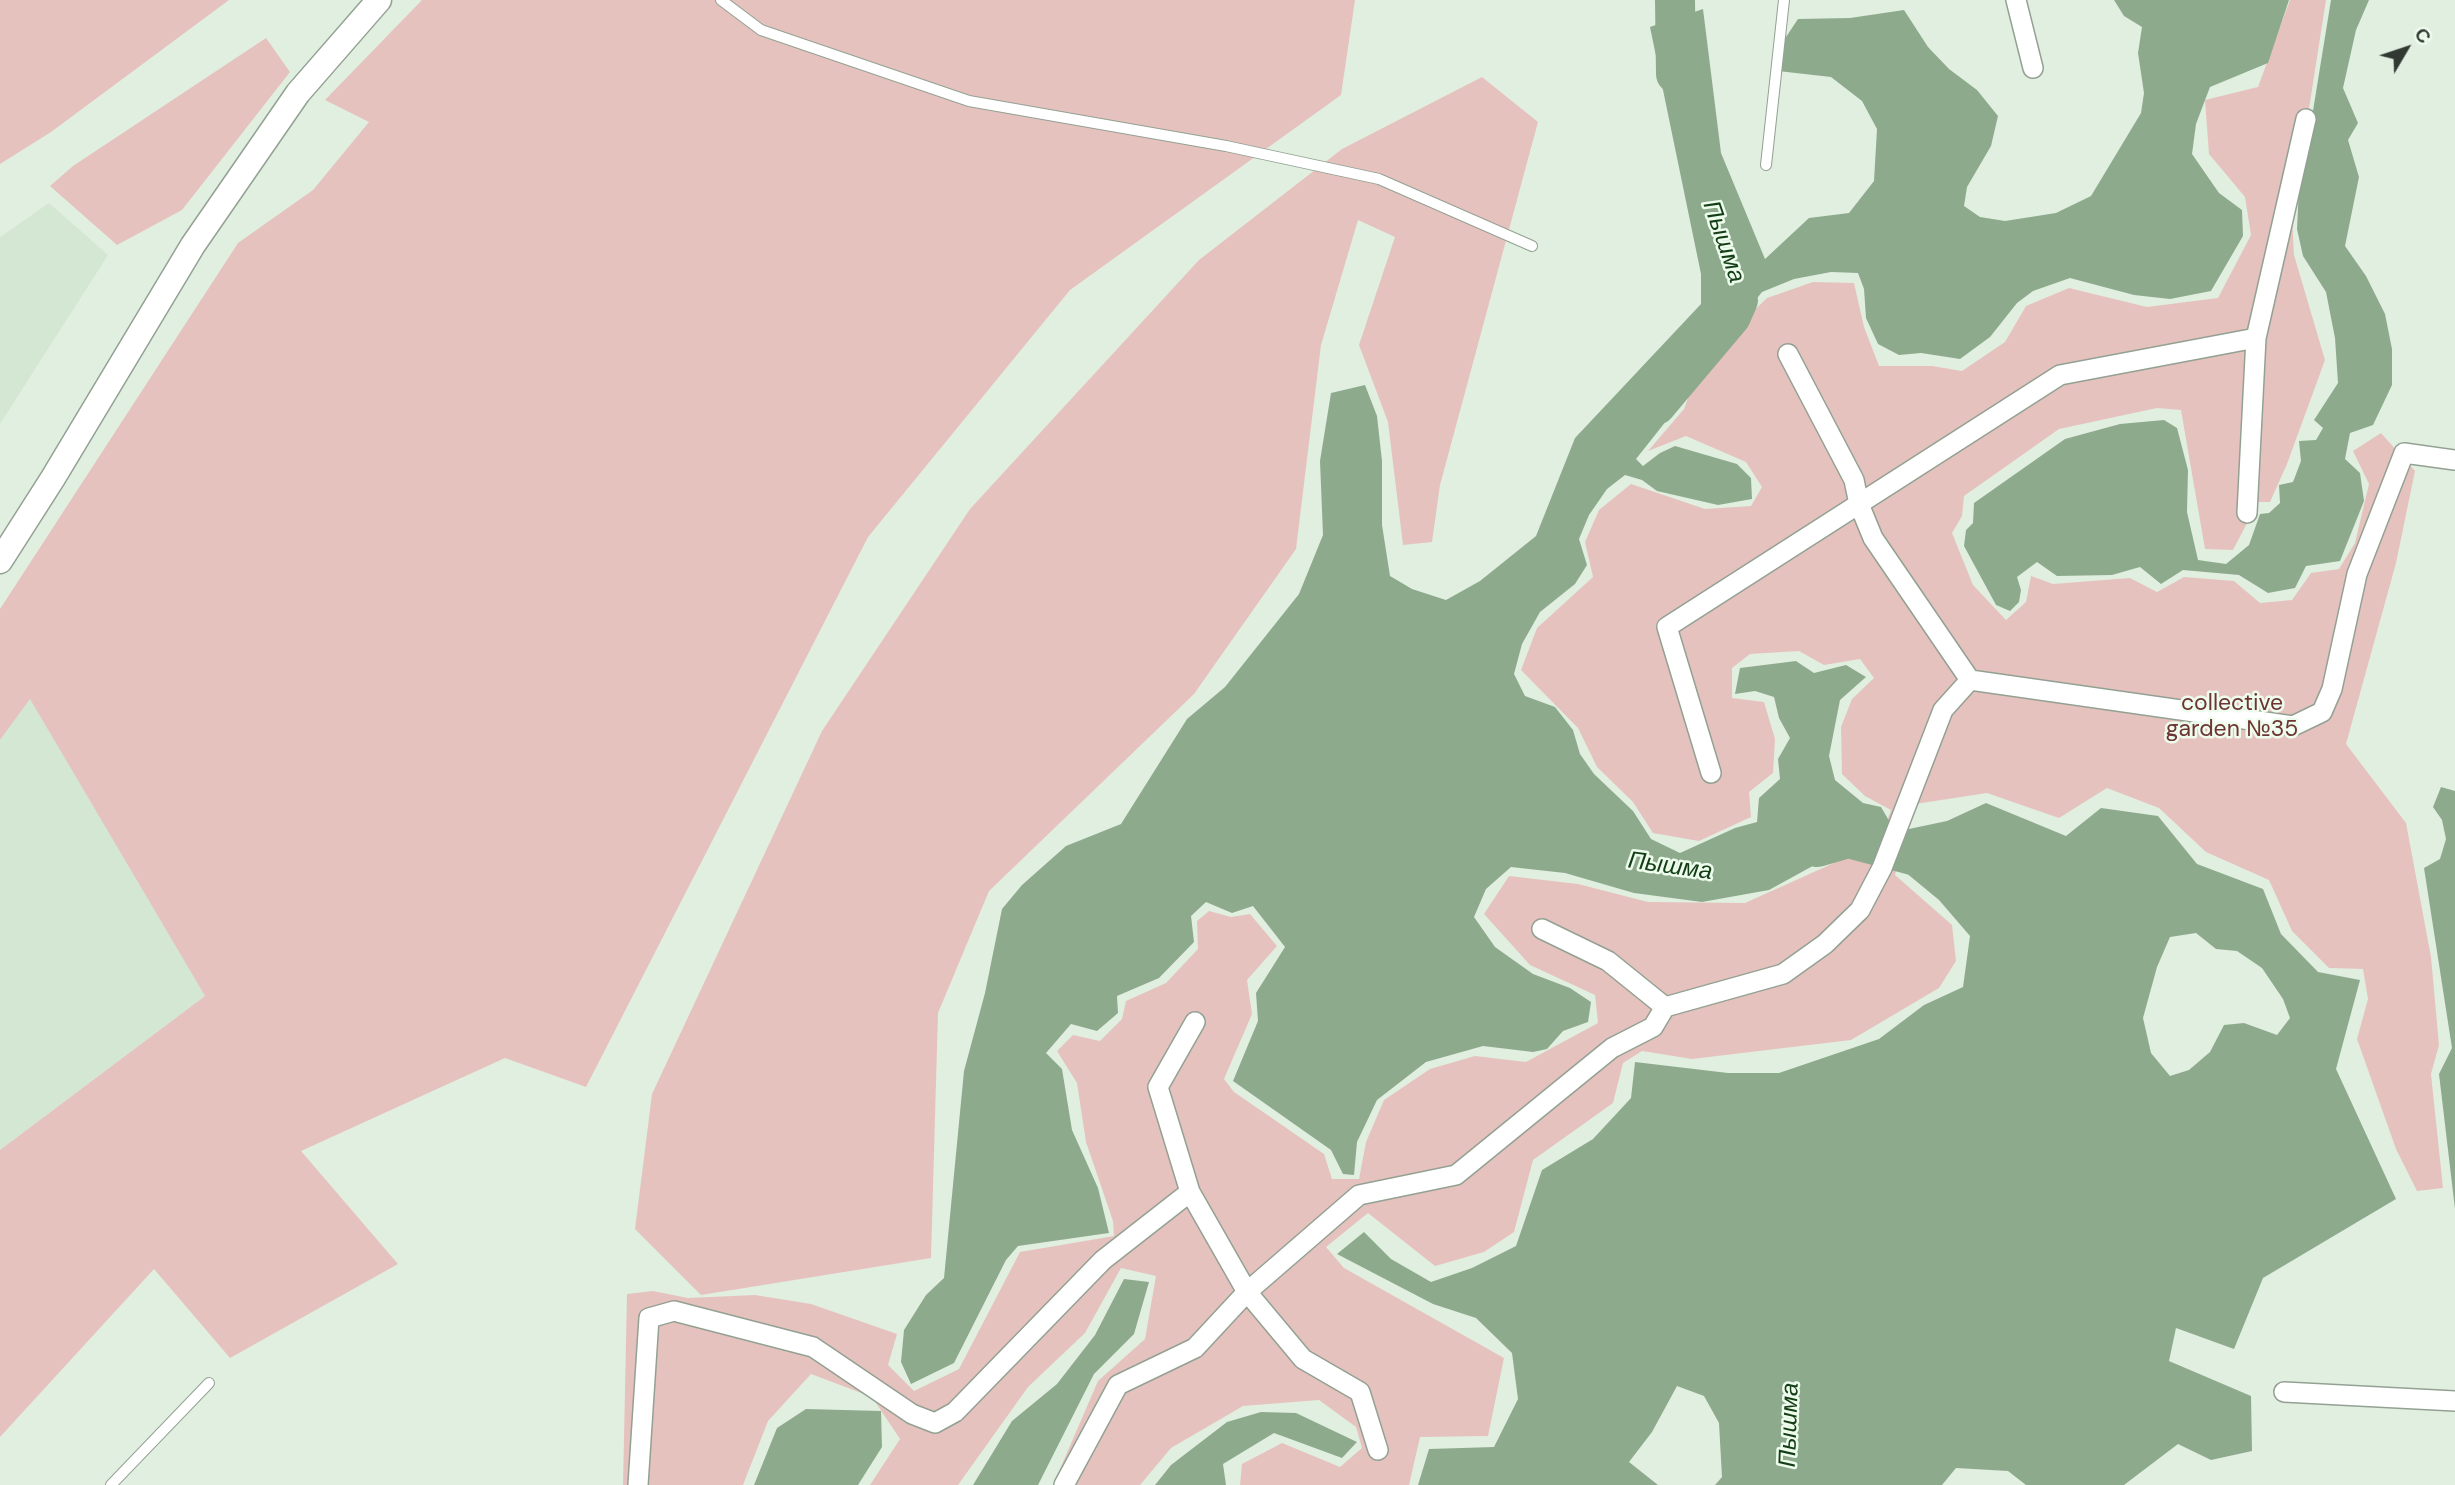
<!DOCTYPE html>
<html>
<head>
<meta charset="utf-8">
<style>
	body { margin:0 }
	#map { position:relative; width:2455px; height:1485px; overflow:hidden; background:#e1efe0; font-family:"DM Sans",sans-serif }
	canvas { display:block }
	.north { position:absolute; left:2371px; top:14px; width:70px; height:70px; -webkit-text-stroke:5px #eefced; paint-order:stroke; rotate:51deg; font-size:19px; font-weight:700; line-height:28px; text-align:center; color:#323832 }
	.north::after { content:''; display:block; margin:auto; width:24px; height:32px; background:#323832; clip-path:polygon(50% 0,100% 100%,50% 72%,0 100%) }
</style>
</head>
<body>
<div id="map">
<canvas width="2455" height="1485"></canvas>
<div class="north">С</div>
</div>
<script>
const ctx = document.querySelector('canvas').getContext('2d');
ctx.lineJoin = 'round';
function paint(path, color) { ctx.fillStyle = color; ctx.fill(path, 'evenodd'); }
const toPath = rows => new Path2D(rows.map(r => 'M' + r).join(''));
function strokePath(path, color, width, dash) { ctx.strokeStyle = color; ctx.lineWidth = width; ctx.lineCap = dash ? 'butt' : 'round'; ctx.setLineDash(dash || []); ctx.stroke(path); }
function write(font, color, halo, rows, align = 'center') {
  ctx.font = font + ' "DM Sans",sans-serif'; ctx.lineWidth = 5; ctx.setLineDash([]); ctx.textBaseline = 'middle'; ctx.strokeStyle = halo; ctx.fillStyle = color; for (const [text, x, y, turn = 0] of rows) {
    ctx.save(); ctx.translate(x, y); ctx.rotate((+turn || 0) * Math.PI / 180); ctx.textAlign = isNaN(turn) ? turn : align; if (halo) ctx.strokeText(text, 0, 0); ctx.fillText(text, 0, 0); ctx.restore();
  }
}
const built = toPath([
	[49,203,108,255,0,424,0,237],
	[30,698,205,996,0,1150,0,740]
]);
const green = toPath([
	[0,0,229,0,51,132,0,164],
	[422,0,1355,0,1341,95,1070,290,868,537,586,1087,505,1058,301,1151,398,1264,230,1358,154,1269,0,1437,0,1150,205,996,30,699,0,740,0,609,238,243,313,190,369,122,325,100],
	[2290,0,2326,0,2292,217,2294,255,2325,360,2287,464,2270,502,2258,502,2233,550,2205,549,2181,410,2157,408,2059,429,1964,496,1962,516,1952,533,1973,585,2006,620,2026,602,2031,576,2053,584,2130,578,2157,592,2184,577,2234,581,2260,603,2292,600,2311,573,2339,569,2355,543,2369,484,2353,451,2381,433,2415,471,2396,563,2346,744,2406,823,2431,957,2439,1045,2431,1074,2443,1188,2417,1191,2396,1149,2357,1039,2368,999,2363,969,2329,968,2292,931,2269,880,2206,852,2159,808,2107,788,2059,818,1987,793,1915,804,1895,875,1952,925,1956,961,1939,988,1851,1040,1692,1059,1642,1051,1623,1063,1613,1103,1533,1160,1514,1232,1484,1252,1435,1266,1368,1213,1326,1247,1344,1268,1504,1358,1488,1436,1420,1437,1409,1485,1240,1485,1242,1464,1282,1443,1340,1467,1362,1448,1356,1427,1319,1400,1243,1406,1171,1448,1140,1485,1053,1485,1098,1381,1145,1339,1156,1276,1121,1268,1085,1333,1028,1387,958,1485,870,1485,900,1439,872,1397,811,1374,768,1421,743,1485,623,1485,627,1294,653,1291,688,1298,755,1295,811,1304,897,1334,888,1365,914,1391,959,1369,1020,1252,1114,1236,1113,1221,1086,1142,1077,1083,1057,1051,1073,1035,1100,1041,1122,1019,1126,1001,1166,983,1198,949,1197,921,1209,911,1231,917,1250,914,1277,946,1247,980,1252,1014,1224,1079,1234,1092,1324,1154,1332,1179,1359,1179,1366,1142,1384,1100,1430,1069,1475,1056,1526,1062,1598,1023,1595,995,1530,965,1484,914,1509,876,1578,884,1648,902,1745,903,1845,858,1875,855,1891,810,1865,796,1842,774,1841,727,1852,699,1874,678,1860,659,1824,665,1799,651,1750,654,1732,668,1732,698,1764,702,1775,739,1773,773,1749,792,1751,817,1699,841,1653,833,1633,802,1597,767,1578,728,1521,670,1537,628,1593,577,1585,542,1599,510,1631,484,1705,509,1751,506,1762,487,1746,462,1686,436,1648,451,1684,409,1702,361,1767,298,1813,282,1854,283,1864,327,1879,366,1932,366,1962,371,2005,342,2026,306,2069,288,2147,307,2218,298,2251,235,2245,197,2209,154,2205,100,2258,87],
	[266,38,290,72,182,210,117,245,50,186,73,166],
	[1482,77,1538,122,1440,485,1432,542,1403,545,1388,422,1359,345,1395,237,1358,220,1321,345,1296,549,1194,694,989,891,938,1013,931,1258,701,1295,635,1229,652,1094,822,731,970,509,1199,260,1342,149]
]);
const water = toPath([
	[2114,0,2289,0,2268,63,2210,87,2196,124,2192,154,2219,193,2242,210,2243,236,2211,291,2170,299,2134,295,2070,278,2033,291,2017,303,1990,337,1960,359,1921,353,1899,355,1878,344,1866,318,1864,289,1858,273,1831,272,1794,279,1762,292,1746,312,1691,359,1678,406,1636,459,1643,466,1660,453,1675,446,1737,464,1751,478,1752,499,1718,505,1657,491,1642,480,1625,475,1607,489,1589,515,1579,539,1587,565,1575,584,1540,612,1522,644,1514,674,1525,696,1555,707,1573,730,1580,754,1594,774,1633,811,1651,839,1680,853,1735,828,1757,822,1759,798,1780,779,1778,759,1790,738,1779,718,1774,697,1755,691,1735,694,1740,668,1796,661,1814,673,1846,665,1866,677,1840,700,1829,756,1835,780,1863,803,1881,807,1891,824,1883,842,1820,862,1769,890,1702,902,1634,893,1565,873,1511,867,1486,889,1474,917,1495,947,1533,974,1570,988,1591,1002,1588,1022,1563,1031,1547,1049,1533,1052,1483,1046,1426,1062,1377,1100,1357,1142,1354,1175,1343,1174,1331,1150,1233,1081,1258,1021,1256,993,1285,947,1253,906,1232,913,1206,902,1191,916,1194,942,1159,978,1117,996,1118,1013,1097,1031,1071,1024,1046,1053,1062,1069,1072,1130,1098,1188,1109,1233,1018,1246,1006,1260,954,1363,911,1384,901,1362,904,1330,926,1295,944,1278,964,1071,985,993,1002,909,1022,885,1066,846,1121,824,1187,719,1225,687,1299,594,1323,535,1320,461,1331,393,1365,385,1377,416,1382,461,1382,525,1390,576,1412,589,1446,600,1480,581,1536,536,1575,438,1701,304,1701,274,1650,27,1703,9,1721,153,1765,259,1809,218,1849,213,1874,181,1877,129,1862,101,1831,77,1778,71,1782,43,1798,19,1850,18,1904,10,1928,47,1949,69,1977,90,1998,116,1991,146,1967,187,1964,206,1980,217,2005,221,2056,213,2091,196,2141,113,2144,93,2138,53,2142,27,2124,16],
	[2331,0,2369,0,2356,30,2343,88,2358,123,2348,140,2359,177,2345,246,2366,276,2385,314,2392,349,2392,385,2373,425,2350,433,2345,459,2360,473,2364,501,2340,561,2306,566,2295,588,2268,593,2239,575,2183,570,2161,584,2140,567,2112,575,2057,576,2037,562,2017,577,2021,590,2019,602,2010,611,1996,605,1964,546,1966,530,1973,523,1974,503,2065,439,2120,424,2164,420,2177,428,2188,470,2187,512,2198,560,2226,564,2249,545,2260,514,2269,513,2280,503,2279,485,2293,482,2301,461,2299,441,2316,440,2323,428,2314,420,2338,383,2335,338,2326,292,2303,256,2297,229,2301,145,2312,117],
	[2441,787,2455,791,2455,1209,2439,1074,2452,1048,2424,868,2440,859,2446,839,2442,820,2433,807],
	[1986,803,2066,836,2101,808,2158,816,2197,864,2263,889,2281,934,2318,972,2360,980,2336,1069,2396,1199,2263,1278,2234,1349,2176,1328,2169,1361,2251,1396,2252,1451,2211,1460,2178,1444,2124,1485,2026,1485,2008,1471,1956,1468,1942,1485,1715,1485,1722,1477,1719,1423,1704,1396,1677,1386,1652,1432,1629,1462,1658,1485,1418,1485,1429,1449,1494,1447,1518,1399,1512,1353,1476,1318,1433,1304,1337,1254,1364,1232,1391,1259,1431,1282,1472,1268,1516,1246,1542,1170,1593,1139,1631,1098,1635,1062,1728,1073,1779,1073,1879,1039,1924,1005,1963,987,1970,936,1939,900,1899,867,1904,830,1947,821],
	[2196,933,2216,949,2237,951,2262,968,2283,999,2290,1018,2277,1035,2244,1023,2224,1025,2210,1052,2189,1070,2170,1076,2151,1053,2143,1018,2157,967,2170,937],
	[1124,1279,1149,1282,1134,1334,1094,1374,1038,1485,973,1485,1012,1421,1057,1384,1095,1335],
	[806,1409,881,1411,882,1447,858,1485,754,1485,777,1428],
	[1261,1412,1296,1413,1357,1442,1342,1458,1274,1433,1223,1464,1226,1485,1155,1485,1171,1465,1227,1422]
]);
const river = toPath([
	[1675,0,1676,74],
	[1656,405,1731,316,1738,300],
	[1817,847,1848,838,1927,859,1951,872]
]);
const service = toPath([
	[721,0,761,30,969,101,1226,146,1379,179,1532,246],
	[1766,165,1784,0],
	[111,1485,209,1383]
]);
const minor = toPath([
	[2016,0,2033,68],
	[1788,354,1854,480,1859,504,1873,538,1970,680],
	[2247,513,2256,338,2306,119],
	[1711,773,1667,627,2060,375,2256,338],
	[1542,929,1608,961,1665,1007],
	[1195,1022,1158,1087,1190,1192,1247,1292,1303,1359,1360,1392,1378,1450],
	[2284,1392,2455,1401],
	[638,1485,649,1318,674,1311,813,1347,912,1414,935,1423,955,1412,1103,1260,1190,1192],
	[1064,1485,1118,1385,1195,1348,1247,1292,1359,1195,1456,1175,1612,1048,1653,1027,1665,1007,1783,974,1825,944,1860,910,1882,868,1943,710,1970,680,2293,726,2322,712,2332,689,2357,574,2404,453,2455,460]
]);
const tertiary = toPath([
	[0,561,53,478,193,245,298,93,379,0]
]);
const parkNames = [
	["collective",2232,704],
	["garden №35",2232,730]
];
const waterNames = [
	["Пышма",1723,242,71],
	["Пышма",1670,867,8],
	["Пышма",1790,1425,-88]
];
paint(built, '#d3e7d2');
paint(green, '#e6c2bf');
paint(water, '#8eaa8d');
strokePath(river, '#8eaa8d', 40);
strokePath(service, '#93a193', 12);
strokePath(minor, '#93a193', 22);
strokePath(tertiary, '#93a193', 27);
strokePath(service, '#fff', 10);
strokePath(minor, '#fff', 19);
strokePath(tertiary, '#fff', 24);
write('23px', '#6d3432', '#eefced', parkNames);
write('italic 24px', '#133d15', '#eefced', waterNames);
</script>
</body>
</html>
